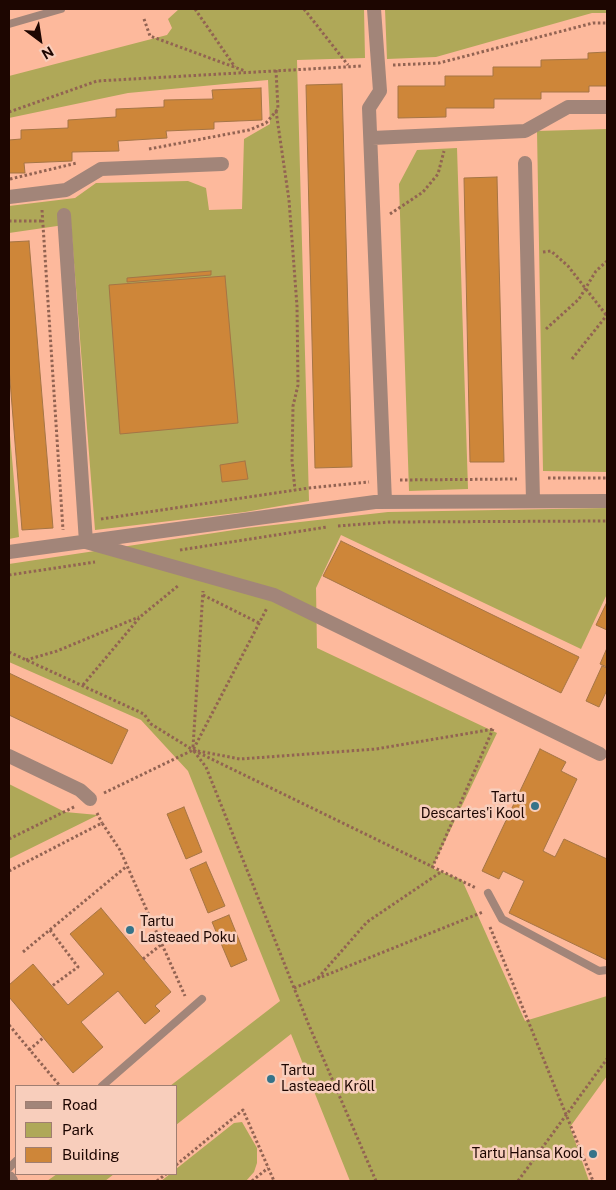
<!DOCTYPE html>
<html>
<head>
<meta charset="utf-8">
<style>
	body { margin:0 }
	#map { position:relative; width:616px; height:1190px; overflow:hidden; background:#fdb99c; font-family:"Public Sans",sans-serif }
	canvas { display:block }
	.frame { position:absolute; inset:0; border:10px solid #1d0601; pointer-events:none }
	.legend { position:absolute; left:15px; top:1085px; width:162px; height:90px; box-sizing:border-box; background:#f8cebc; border:1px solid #a07e71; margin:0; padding:6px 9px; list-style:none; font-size:15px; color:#1d0601 }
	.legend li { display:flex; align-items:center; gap:10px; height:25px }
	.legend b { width:25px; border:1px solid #a07e71 }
	.north { position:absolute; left:15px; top:15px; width:50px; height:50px; -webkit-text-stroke:4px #f8cebc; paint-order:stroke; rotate:149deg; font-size:14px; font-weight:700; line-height:20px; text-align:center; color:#1d0601 }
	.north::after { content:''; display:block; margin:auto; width:18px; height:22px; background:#1d0601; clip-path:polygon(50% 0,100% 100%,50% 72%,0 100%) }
</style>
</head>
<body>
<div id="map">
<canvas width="616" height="1190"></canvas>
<div class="frame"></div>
<ul class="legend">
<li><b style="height:6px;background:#a28579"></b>Road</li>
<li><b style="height:14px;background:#afa858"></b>Park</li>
<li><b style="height:14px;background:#ce8639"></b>Building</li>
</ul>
<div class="north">N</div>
</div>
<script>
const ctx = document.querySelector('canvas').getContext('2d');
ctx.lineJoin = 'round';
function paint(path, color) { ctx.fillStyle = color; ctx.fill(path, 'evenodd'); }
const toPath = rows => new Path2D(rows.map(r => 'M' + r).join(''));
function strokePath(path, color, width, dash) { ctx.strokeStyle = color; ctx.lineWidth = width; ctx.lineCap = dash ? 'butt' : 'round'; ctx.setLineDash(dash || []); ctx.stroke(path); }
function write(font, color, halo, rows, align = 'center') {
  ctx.font = font + ' "Public Sans",sans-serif'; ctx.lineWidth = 5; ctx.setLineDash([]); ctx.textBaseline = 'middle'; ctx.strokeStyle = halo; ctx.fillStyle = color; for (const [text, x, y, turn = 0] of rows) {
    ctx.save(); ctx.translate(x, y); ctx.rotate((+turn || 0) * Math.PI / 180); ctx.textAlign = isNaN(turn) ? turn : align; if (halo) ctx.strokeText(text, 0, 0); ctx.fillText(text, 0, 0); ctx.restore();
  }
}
const green = toPath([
	[179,9,364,9,365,58,297,60,309,501,245,512,95,530,71,224,9,233,9,206,75,198,96,183,188,181,206,188,209,210,242,209,244,139,270,124,268,80,128,93,9,118,9,76,167,35,172,28,168,19],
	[385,9,607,9,607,13,592,13,436,57,387,59],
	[607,129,607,472,543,471,537,131],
	[457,148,468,489,409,491,399,184,417,150],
	[9,424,19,537,9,539],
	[607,508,607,594,581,649,341,535,316,588,317,648,497,733,432,868,462,880,525,1021,607,996,607,1076,570,1127,589,1181,350,1181,291,1034,176,1125,176,1086,170,1086,280,1001,188,771,141,720,9,662,9,564,247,528,388,512],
	[9,784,65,812,98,815,9,859],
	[242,1122,257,1148,257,1163,254,1172,246,1181,161,1181,170,1174,176,1174,176,1169,234,1123],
	[57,1174,114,1174,105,1181,47,1181]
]);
const building = toPath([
	[607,52,607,86,589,86,589,92,541,92,541,99,494,99,494,108,446,108,446,117,398,118,398,86,445,86,445,76,493,76,493,67,541,67,541,60,588,59,588,53,607,52],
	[342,84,352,467,315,468,306,85,342,84],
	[261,88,262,120,214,122,214,129,166,131,167,138,118,141,119,151,72,152,72,161,24,163,25,173,9,173,9,140,21,139,21,130,68,128,68,120,116,117,116,109,164,107,164,100,213,99,212,90,261,88],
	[497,177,504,462,470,462,464,178,497,177],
	[29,241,53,528,22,530,9,368,9,242,29,241],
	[211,271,211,275,127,282,127,278,211,271],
	[225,276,238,423,120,434,109,285,225,276],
	[245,461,248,479,222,482,220,465,245,461],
	[341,541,579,657,561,693,323,576,341,541],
	[607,602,607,630,596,625,607,602],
	[607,648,607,667,600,664,607,648],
	[602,666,607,668,607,690,599,707,586,701,602,666],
	[9,673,128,730,112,764,9,715,9,673],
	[540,749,566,762,561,771,577,779,543,851,555,857,564,839,607,859,607,960,509,913,524,881,503,871,499,879,482,871,540,749],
	[184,807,202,852,186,859,167,814,184,807],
	[206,862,225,906,208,913,190,869,206,862],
	[101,908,171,992,155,1006,160,1011,145,1024,118,991,81,1022,103,1047,73,1073,9,997,9,985,33,964,68,1005,104,974,70,934,101,908],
	[229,915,247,960,231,967,212,922,229,915]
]);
const path = toPath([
	[195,9,235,67],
	[304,9,348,65],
	[144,19,150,36,245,71],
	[393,65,439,63,593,23,607,23],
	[276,111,289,200,297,306,298,385,293,406,292,461,295,490],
	[9,112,97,81,362,66],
	[149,149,249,130,266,123,278,109,276,70],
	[10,179,77,163],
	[42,210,63,530],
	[390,214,423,192,438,174,444,151],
	[9,221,42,221],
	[543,252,551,251,568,266,607,316],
	[546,329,579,299,596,271,607,261],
	[572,359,607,315],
	[548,478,607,478],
	[400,480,517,479],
	[101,519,309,488,369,482],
	[338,526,389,522,607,521],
	[180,550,327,527],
	[9,575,95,562],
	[203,595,259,623],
	[9,652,144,714,151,724,193,750,240,759,376,749,494,729],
	[26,660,57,651,139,617],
	[83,685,140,617,179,585],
	[193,747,203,591],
	[104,793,193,750,267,608],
	[97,813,102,823],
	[9,839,76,806],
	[432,868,493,729],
	[9,871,102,823,120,850,185,996],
	[490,927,593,1181],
	[50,930,78,967,52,986],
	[23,952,127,866],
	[143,959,162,944],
	[318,978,367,922,441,872],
	[294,988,483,912],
	[9,1025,60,1086],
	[29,1050,43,1038],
	[176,1165,243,1110,274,1181],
	[157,1181,166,1174],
	[252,1181,268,1168],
	[376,1181,308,1023,206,767,193,750,476,888],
	[518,1181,607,1059]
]);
const service = toPath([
	[9,24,61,9],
	[488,893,502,919,599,971,607,970],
	[102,1086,202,999],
	[9,1168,16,1161]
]);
const minor = toPath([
	[374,9,380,91,369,108,385,502],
	[372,138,525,131,568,107,607,107],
	[525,163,533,500],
	[9,197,66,190,101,169,222,164],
	[64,215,86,542,274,595,600,754],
	[9,552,375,502,607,501],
	[9,756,80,790,90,799],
	[9,1178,11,1181]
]);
const markers = [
	[535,806,5,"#357389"],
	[130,930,5,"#357389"],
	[271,1079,5,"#357389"],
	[593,1154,5,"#357389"]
];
const poiNames = [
	["Tartu",525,798],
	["Descartes'i Kool",525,814],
	["Tartu",140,922,"left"],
	["Lasteaed Poku",140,938,"left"],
	["Tartu",281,1071,"left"],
	["Lasteaed Krõll",281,1087,"left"],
	["Tartu Hansa Kool",583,1154]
];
paint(green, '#afa858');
paint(building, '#ce8639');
strokePath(building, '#a57545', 1);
strokePath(path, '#926352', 3, [2.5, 2.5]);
strokePath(service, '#a28579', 8);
strokePath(minor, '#a28579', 14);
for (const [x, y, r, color] of markers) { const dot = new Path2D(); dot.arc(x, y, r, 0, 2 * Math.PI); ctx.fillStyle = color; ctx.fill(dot); strokePath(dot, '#f8cebc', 2); }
write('14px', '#1d0601', '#f8cebc', poiNames, 'right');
</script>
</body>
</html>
